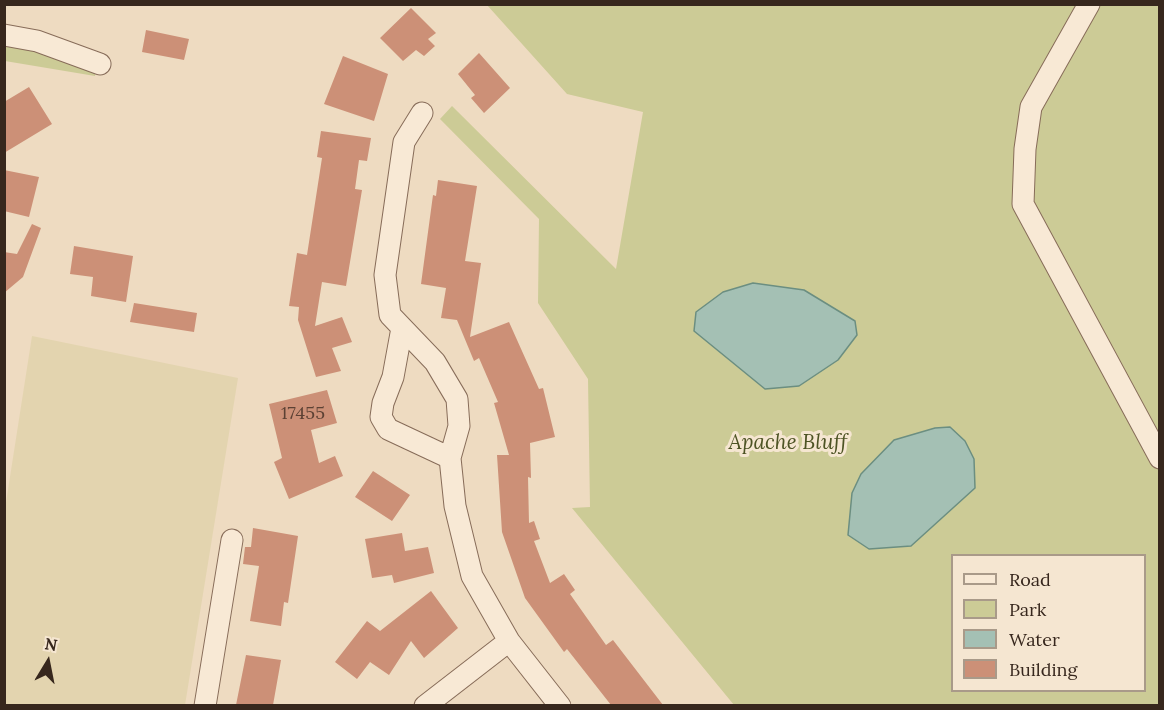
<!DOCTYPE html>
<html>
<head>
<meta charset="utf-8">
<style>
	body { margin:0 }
	#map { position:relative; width:1164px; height:710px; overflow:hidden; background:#eedbc1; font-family:Lora,serif }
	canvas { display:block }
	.frame { position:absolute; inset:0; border:6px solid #37271d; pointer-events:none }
	.legend { position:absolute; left:951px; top:554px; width:195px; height:138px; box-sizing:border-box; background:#f5e6d1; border:2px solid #a99a89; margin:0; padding:8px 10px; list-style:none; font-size:18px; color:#37271d }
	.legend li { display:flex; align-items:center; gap:12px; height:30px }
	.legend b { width:30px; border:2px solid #a99a89 }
	.north { position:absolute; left:18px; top:632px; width:60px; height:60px; -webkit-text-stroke:4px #f5e6d1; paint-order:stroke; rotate:10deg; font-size:16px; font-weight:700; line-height:24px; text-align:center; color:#37271d }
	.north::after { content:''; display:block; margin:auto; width:21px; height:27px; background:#37271d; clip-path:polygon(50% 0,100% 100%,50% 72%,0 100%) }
</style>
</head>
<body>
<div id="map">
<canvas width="1164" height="710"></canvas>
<div class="frame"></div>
<ul class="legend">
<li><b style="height:8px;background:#f8e9d5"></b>Road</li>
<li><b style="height:16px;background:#cccb96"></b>Park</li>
<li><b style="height:16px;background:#a4c0b4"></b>Water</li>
<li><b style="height:16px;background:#cc9077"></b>Building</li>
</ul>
<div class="north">N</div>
</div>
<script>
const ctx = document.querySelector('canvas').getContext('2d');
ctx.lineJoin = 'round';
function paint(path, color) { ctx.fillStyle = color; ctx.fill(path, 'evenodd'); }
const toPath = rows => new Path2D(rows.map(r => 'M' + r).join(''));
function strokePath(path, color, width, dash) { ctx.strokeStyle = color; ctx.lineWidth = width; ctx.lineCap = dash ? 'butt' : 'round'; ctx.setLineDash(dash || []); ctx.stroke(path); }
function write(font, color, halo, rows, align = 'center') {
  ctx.font = font + ' Lora,serif'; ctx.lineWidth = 6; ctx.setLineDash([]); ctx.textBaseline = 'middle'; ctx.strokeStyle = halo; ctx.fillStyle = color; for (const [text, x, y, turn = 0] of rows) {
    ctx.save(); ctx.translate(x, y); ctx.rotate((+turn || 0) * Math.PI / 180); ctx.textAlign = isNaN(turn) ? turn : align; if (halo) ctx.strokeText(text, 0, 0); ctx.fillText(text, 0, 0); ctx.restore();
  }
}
const farmland = toPath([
	[32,336,238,378,185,705,5,705,5,509]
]);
const green = toPath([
	[487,5,1159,5,1159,705,734,705,572,508,590,507,588,379,538,303,539,219,440,119,452,106,616,269,643,112,567,94],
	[952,556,1144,556,1144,690,952,690],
	[4,38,98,54,95,76,5,61]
]);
const water = toPath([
	[753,283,804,290,855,321,857,335,838,360,799,386,765,389,694,331,696,312,723,292,753,283],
	[950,427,965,441,974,459,975,488,911,546,869,549,848,535,852,493,861,474,894,440,935,428,950,427]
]);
const building = toPath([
	[411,8,436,33,428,39,435,46,424,56,416,50,403,61,380,38],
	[146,30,189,39,184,60,142,52],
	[479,53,510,88,484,113,471,98,475,95,458,74],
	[343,56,388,74,374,121,324,104],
	[29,87,52,124,4,153,4,102],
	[321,131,371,138,367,161,359,160,355,189,362,190,346,286,322,282,315,326,342,317,352,342,332,348,341,371,316,377,298,320,299,307,289,306,297,253,307,255,322,158,317,157],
	[4,170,39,177,29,217,4,211],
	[438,180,477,186,465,261,481,263,470,337,509,322,539,389,543,388,555,437,530,443,531,478,528,477,529,523,534,521,540,539,534,541,550,583,564,574,575,590,570,594,606,645,613,640,663,705,611,705,567,649,564,652,525,598,502,532,497,455,509,455,494,403,498,402,479,358,474,361,457,320,441,318,446,288,421,284,433,195,436,196],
	[32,224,41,228,23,277,4,293,4,252,17,254],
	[74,246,133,256,126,302,91,296,93,277,70,274],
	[134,303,197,313,194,332,130,322],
	[327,390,337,423,311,430,319,463,335,456,343,476,289,499,274,462,282,458,269,404],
	[373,471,410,495,392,521,355,497],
	[253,528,298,536,288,603,284,602,281,626,250,621,259,566,243,564,245,547,251,547],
	[402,533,405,551,428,547,434,573,394,583,392,575,372,578,365,539],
	[431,591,458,628,424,658,411,641,389,675,370,662,357,679,335,662,367,621,380,631],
	[246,655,281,660,273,705,236,705]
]);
const minor = toPath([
	[1089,4,1031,107,1025,149,1023,204,1160,458],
	[4,35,37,41,100,64],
	[422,113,404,142,385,275,390,315,435,362,457,399,459,426,450,458,455,506,472,576,509,641,560,706],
	[402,328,393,377,383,403,381,417,388,429,450,458],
	[205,706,232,540],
	[425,706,509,641]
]);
const numberNames = [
	["17455",303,414]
];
const parkNames = [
	["Apache Bluff",788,443]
];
paint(farmland, '#e3d4af');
paint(green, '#cccb96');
paint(water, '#a4c0b4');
strokePath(water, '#6b8e81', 1.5);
paint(building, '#cc9077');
strokePath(minor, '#876c59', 23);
strokePath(minor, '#f8e9d5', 21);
write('18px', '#5c4134', null, numberNames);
write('italic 21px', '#4d5324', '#f5e6d1', parkNames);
</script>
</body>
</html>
